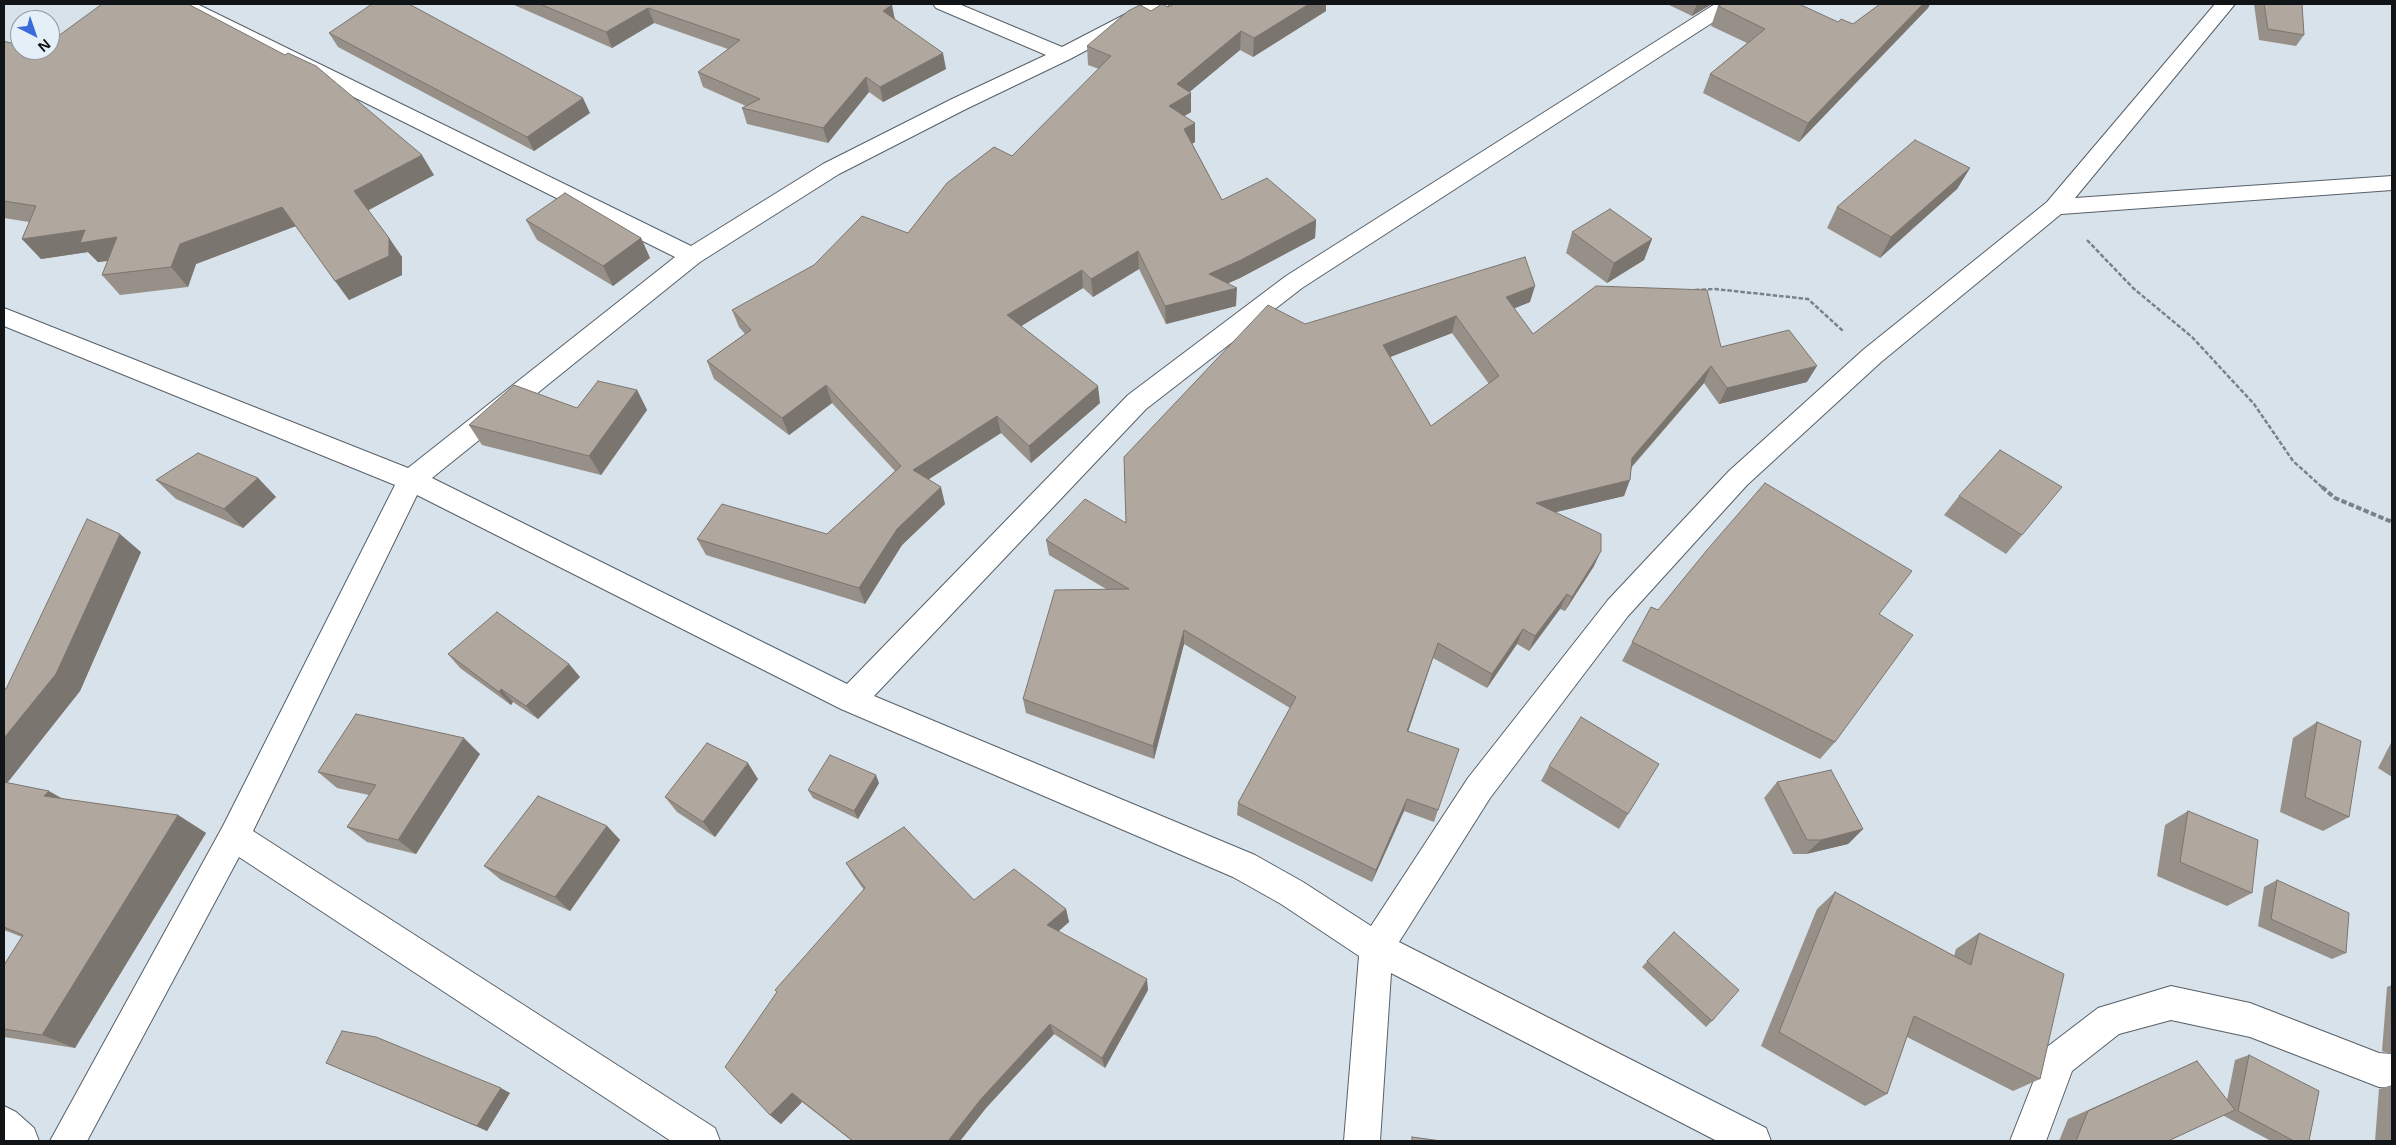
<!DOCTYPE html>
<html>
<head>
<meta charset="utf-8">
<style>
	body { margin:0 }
	#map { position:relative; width:2396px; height:1145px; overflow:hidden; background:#d8e2eb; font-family:"Noto Sans",sans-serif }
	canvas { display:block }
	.frame { position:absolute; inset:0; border:5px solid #111417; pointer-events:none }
	.north { position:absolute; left:10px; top:10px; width:50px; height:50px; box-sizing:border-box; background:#e5eff8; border:1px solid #90979e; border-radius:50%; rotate:139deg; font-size:14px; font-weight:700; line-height:20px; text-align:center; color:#111417 }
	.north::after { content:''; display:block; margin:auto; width:18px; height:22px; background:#3b6bdb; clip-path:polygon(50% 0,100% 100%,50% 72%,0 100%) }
</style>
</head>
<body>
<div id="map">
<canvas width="2396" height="1145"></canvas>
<div class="frame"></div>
<div class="north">N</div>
</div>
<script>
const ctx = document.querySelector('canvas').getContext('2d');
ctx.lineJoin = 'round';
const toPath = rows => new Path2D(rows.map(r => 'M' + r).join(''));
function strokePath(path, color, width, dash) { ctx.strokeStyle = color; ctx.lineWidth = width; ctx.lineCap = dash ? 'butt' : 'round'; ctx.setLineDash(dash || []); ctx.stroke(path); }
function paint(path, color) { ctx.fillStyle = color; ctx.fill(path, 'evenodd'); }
const pathFar1 = toPath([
	[2087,240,2133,288,2192,337,2254,404,2293,461,2323,488],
	[1695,290,1715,289,1808,299,1843,331]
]);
const path = toPath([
	[2322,487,2335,498,2392,522]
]);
const minor = toPath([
	[172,4,197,4,691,246,823,164,952,99,1046,55,936,8,933,4,959,4,1062,47,1145,4,1169,4,1166,8,1070,59,966,109,839,174,700,262,432,478,847,684,1128,395,1286,276,1715,4,1738,4,1735,8,1302,288,1146,409,874,696,1255,855,1303,882,1371,926,1468,778,1608,600,1729,471,1863,350,2047,202,2215,4,2235,4,2075,198,2392,176,2392,190,2061,214,1881,362,1747,485,1628,616,1490,798,1399,942,1766,1128,1771,1141,1717,1141,1391,973,1380,1141,1344,1141,1359,956,1281,904,1233,877,841,709,417,495,253,831,715,1128,720,1141,671,1141,239,857,87,1141,50,1141,223,826,395,485,4,326,4,308,408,468,675,257,175,8,172,4],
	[2171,986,2250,1003,2379,1053,2392,1054,2392,1088,2379,1087,2250,1037,2171,1020,2119,1034,2072,1071,2046,1141,2010,1141,2047,1047,2098,1008,2171,986],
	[4,1106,16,1112,34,1128,39,1141,4,1141,4,1106]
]);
const wall = toPath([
	[512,4,891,4,895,19,946,69,883,102,869,92,828,143,747,124,742,108,746,106,703,87,698,72,728,49,654,23,612,48],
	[1174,4,1326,4,1326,11,1253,57,1240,50,1189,92,1191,93,1191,112,1184,116,1195,142,1192,143,1222,200,1316,220,1315,238,1240,278,1228,283,1236,306,1166,324,1139,269,1093,297,1083,288,1021,326,1100,403,1031,463,1001,433,929,479,945,504,902,545,865,604,706,555,697,539,827,534,895,471,832,403,789,435,714,379,707,361,745,334,739,327,732,310,908,233,1012,156,1099,69,1088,65,1087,46,1151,11,1168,7],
	[1667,4,1712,4,1692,16],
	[1880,4,1930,4,1928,8,1799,142,1703,93,1710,74,1747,43,1711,26,1718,6,1853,24],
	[2254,4,2302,4,2304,35,2296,46,2259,40],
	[329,33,590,113,534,151,338,47],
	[4,41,434,175,368,210,389,238,402,257,402,275,349,300,296,226,196,264,188,287,120,295,102,275,108,261,98,262,88,252,41,259,22,239,29,222,4,218],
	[1970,168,1957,189,1880,258,1827,228,1837,207],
	[526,220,641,238,650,258,613,286,537,240],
	[1572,232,1652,239,1644,260,1607,283,1566,253],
	[1530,302,1514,308,1533,334,1721,347,1807,382,1719,404,1704,383,1632,467,1624,496,1556,512,1594,566,1565,611,1560,609,1529,651,1517,644,1487,688,1433,658,1408,731,1438,810,1434,822,1404,811,1372,882,1237,815,1238,803,1290,708,1184,644,1154,759,1026,713,1023,699,1106,589,1049,555,1046,540,1126,523,1305,324],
	[1452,333,1489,384,1431,426,1390,357],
	[637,390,647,410,601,475,482,445,469,425,577,408],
	[258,478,276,497,243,528,176,499,156,480],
	[1959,496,2022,535,2006,554,1944,515],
	[141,552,80,691,7,783,64,799,178,815,206,833,75,1048,4,1037,4,965,22,937,4,930,4,689,6,689],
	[1651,607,1658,610,1879,614,1835,742,1820,759,1622,661],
	[448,654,569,664,580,677,538,719,513,702,511,705,460,668],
	[2317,722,2349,817,2323,831,2280,812,2293,738],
	[2392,741,2392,777,2378,768],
	[480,754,416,854,367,842,347,827,369,795,337,788,318,772],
	[1549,766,1628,814,1619,829,1541,781],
	[758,779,715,837,677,812,665,797],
	[1777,782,1863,829,1848,844,1806,854,1793,854,1764,798],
	[879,783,858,819,813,798,808,790],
	[2188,811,2252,893,2227,906,2157,876,2165,825],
	[607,826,620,840,570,911,501,880,484,866],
	[846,863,974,900,1066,909,1069,922,1058,931,1148,990,1105,1068,1054,1034,986,1108,960,1141,852,1141,802,1102,781,1124,770,1115,864,890,854,876],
	[2277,880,2346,953,2332,959,2258,926,2264,887],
	[1835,892,1954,956,1956,949,1979,933,2040,1079,2013,1091,1907,1037,1887,1094,1865,1106,1761,1046,1817,909],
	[1674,932,1712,1021,1706,1027,1642,967],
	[2392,985,2392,1054,2382,1051,2387,987],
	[2249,1055,2309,1141,2271,1141,2224,1116,2224,1115,2168,1141,2059,1141,2068,1119,2175,1071,2197,1061,2227,1100,2235,1060],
	[326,1063,510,1093,487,1131],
	[2392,1085,2392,1141,2375,1141,2379,1089]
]);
const shadedWall = toPath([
	[1309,4,1326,4,1326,11,1253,57,1254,38],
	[1697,4,1712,4,1692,16],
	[1923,4,1930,4,1928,8,1799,142,1808,123],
	[892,5,895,21,883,11],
	[648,8,654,23,612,48,606,32],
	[1241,31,1240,50,1180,100,1191,93,1191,112,1170,125,1169,106,1177,84],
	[943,53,946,69,883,102,880,87],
	[866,77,869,92,828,143,823,128],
	[583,98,590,113,534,151,527,137],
	[1195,123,1195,142,1185,148,1184,129],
	[422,155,434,175,367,211,354,191],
	[1970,168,1957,189,1880,258,1891,237],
	[282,207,296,226,196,264,188,287,171,267,180,244],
	[1316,220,1315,238,1240,278,1209,292,1209,274],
	[85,230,117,237,135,257,98,262,88,252,41,259,22,239],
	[389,238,402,257,402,275,349,300,335,281],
	[641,238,650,258,613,286,603,266],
	[1652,239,1644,260,1607,283,1614,263],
	[1138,251,1139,269,1093,297,1091,279],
	[1082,270,1083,288,1010,333,1007,315],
	[1535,286,1530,302,1501,314,1506,297],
	[1237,288,1236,306,1166,324,1165,306],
	[1456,316,1452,333,1380,361,1383,345],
	[1711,366,1704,383,1625,474,1632,458],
	[1817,366,1807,382,1719,404,1727,388],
	[826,385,832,403,789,435,782,418],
	[1098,386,1100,403,1031,463,1029,446],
	[637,390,647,410,601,475,589,456],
	[997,416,1001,433,918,486,913,470],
	[258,478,276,497,243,528,224,509],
	[1630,480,1624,496,1531,518,1536,503],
	[941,487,945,504,902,545,865,604,859,588,897,529],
	[120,534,141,552,80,691,4,787,4,738],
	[1601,551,1594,566,1565,611,1572,597],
	[1567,594,1560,609,1529,651,1535,636],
	[1523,629,1517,644,1487,688,1492,674],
	[1184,630,1184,644,1154,759,1153,746],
	[1438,643,1433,658,1404,744,1407,731],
	[569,664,580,677,538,719,526,706],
	[501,689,513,702,511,705,499,692],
	[464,738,480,754,416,854,398,840],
	[748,763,758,779,715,837,703,822],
	[876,775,879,783,858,819,854,811],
	[49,791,79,808,44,796],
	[1407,799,1404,811,1372,882,1376,870],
	[178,815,206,833,75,1048,42,1035],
	[607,826,620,840,570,911,555,897],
	[1863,829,1848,844,1806,854,1821,840],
	[1066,909,1069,922,1051,938,1047,925],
	[1147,979,1148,990,1105,1068,1102,1058],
	[1050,1024,1054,1034,986,1108,960,1141,948,1141,981,1099],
	[501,1088,510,1093,487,1131,477,1126],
	[792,1093,802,1102,781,1124,770,1115]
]);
const building = toPath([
	[102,4,188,4,285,55,288,53,316,66,422,155,354,191,389,238,389,256,335,281,282,207,180,244,171,267,102,275,117,237,80,243,85,230,22,239,36,206,4,201,4,41,7,42,20,45,20,50,50,50,50,42,102,4],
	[372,4,409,4,583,98,527,137,329,33,372,4],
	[540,4,891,4,892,5,883,11,943,53,880,87,866,77,823,128,742,108,760,99,698,72,740,40,648,8,606,32,540,4],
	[1162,4,1168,7,1174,4,1309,4,1254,38,1241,31,1177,84,1191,93,1169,106,1195,123,1184,129,1222,200,1267,178,1316,220,1241,260,1209,274,1237,288,1165,306,1138,251,1091,279,1082,270,1007,315,1098,386,1029,446,997,416,913,470,941,487,897,529,859,588,697,539,722,504,827,534,901,466,826,385,782,418,707,361,751,330,732,310,814,265,862,216,908,233,947,183,994,147,1012,156,1111,56,1087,46,1128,11,1140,5,1151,11,1162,4],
	[1722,4,1799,4,1838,22,1841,19,1853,24,1880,4,1923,4,1808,123,1710,74,1765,29,1718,6,1722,4],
	[2264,4,2302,4,2304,35,2268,29,2264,4],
	[1915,140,1970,168,1891,237,1837,207,1915,140],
	[565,193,641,238,603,266,526,220,565,193],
	[1610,209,1652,239,1614,263,1572,232,1610,209],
	[1525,257,1535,286,1506,297,1533,334,1596,286,1707,290,1721,347,1789,330,1817,366,1727,388,1711,366,1632,458,1630,480,1536,503,1601,534,1601,551,1572,597,1567,594,1535,636,1523,629,1492,674,1438,643,1407,731,1459,749,1438,810,1407,799,1376,870,1238,803,1296,697,1184,630,1153,746,1023,699,1055,590,1129,589,1046,540,1085,499,1126,523,1124,457,1268,305,1305,324,1525,257],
	[1456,316,1499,376,1431,426,1383,345,1456,316],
	[598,381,637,390,589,456,469,425,514,385,577,408,598,381],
	[2000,450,2062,487,2022,535,1959,496,2000,450],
	[198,453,258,478,224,509,156,480,198,453],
	[1765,483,1912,571,1879,614,1913,635,1835,742,1632,642,1651,607,1658,610,1707,550,1765,483],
	[87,519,120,534,56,674,4,738,4,689,6,689,87,519],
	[497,612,569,664,526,706,501,689,499,692,448,654,497,612],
	[356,714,464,738,398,840,347,827,376,785,318,772,356,714],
	[1581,717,1659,764,1628,814,1549,766,1581,717],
	[2317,722,2361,741,2349,817,2305,797,2317,722],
	[707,743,748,763,703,822,665,797,707,743],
	[830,755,876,775,854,811,808,790,830,755],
	[1831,770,1863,829,1821,840,1807,840,1777,782,1831,770],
	[4,782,49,791,44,796,178,815,42,1035,4,1029,4,965,23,935,4,927,4,782],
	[538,796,607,826,555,897,484,866,538,796],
	[2188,811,2258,840,2252,893,2180,862,2188,811],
	[904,827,974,900,1014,869,1066,909,1047,925,1147,979,1102,1058,1050,1024,981,1099,948,1141,853,1141,792,1093,770,1115,725,1067,777,992,775,990,865,888,846,863,904,827],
	[2277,880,2349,913,2346,953,2271,919,2277,880],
	[1835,892,1971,965,1979,933,2064,974,2040,1079,1914,1016,1887,1094,1779,1032,1835,892],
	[1674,932,1739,990,1712,1021,1647,961,1674,932],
	[342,1031,376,1037,501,1088,477,1126,326,1063,342,1031],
	[2249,1055,2319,1091,2309,1141,2294,1141,2238,1111,2249,1055],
	[2197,1061,2235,1110,2168,1141,2076,1141,2088,1111,2197,1061],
	[1412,1137,1441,1141,1412,1141,1412,1137]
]);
strokePath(minor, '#576068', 2);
strokePath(pathFar1, '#7a8187', 2.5, [4.5, 2]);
strokePath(path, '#7a8187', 4, [5.5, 2.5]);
paint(minor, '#fff');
paint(wall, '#979088');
paint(shadedWall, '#7b756f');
paint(building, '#b0a79e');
strokePath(building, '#7b756f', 1);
</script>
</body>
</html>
